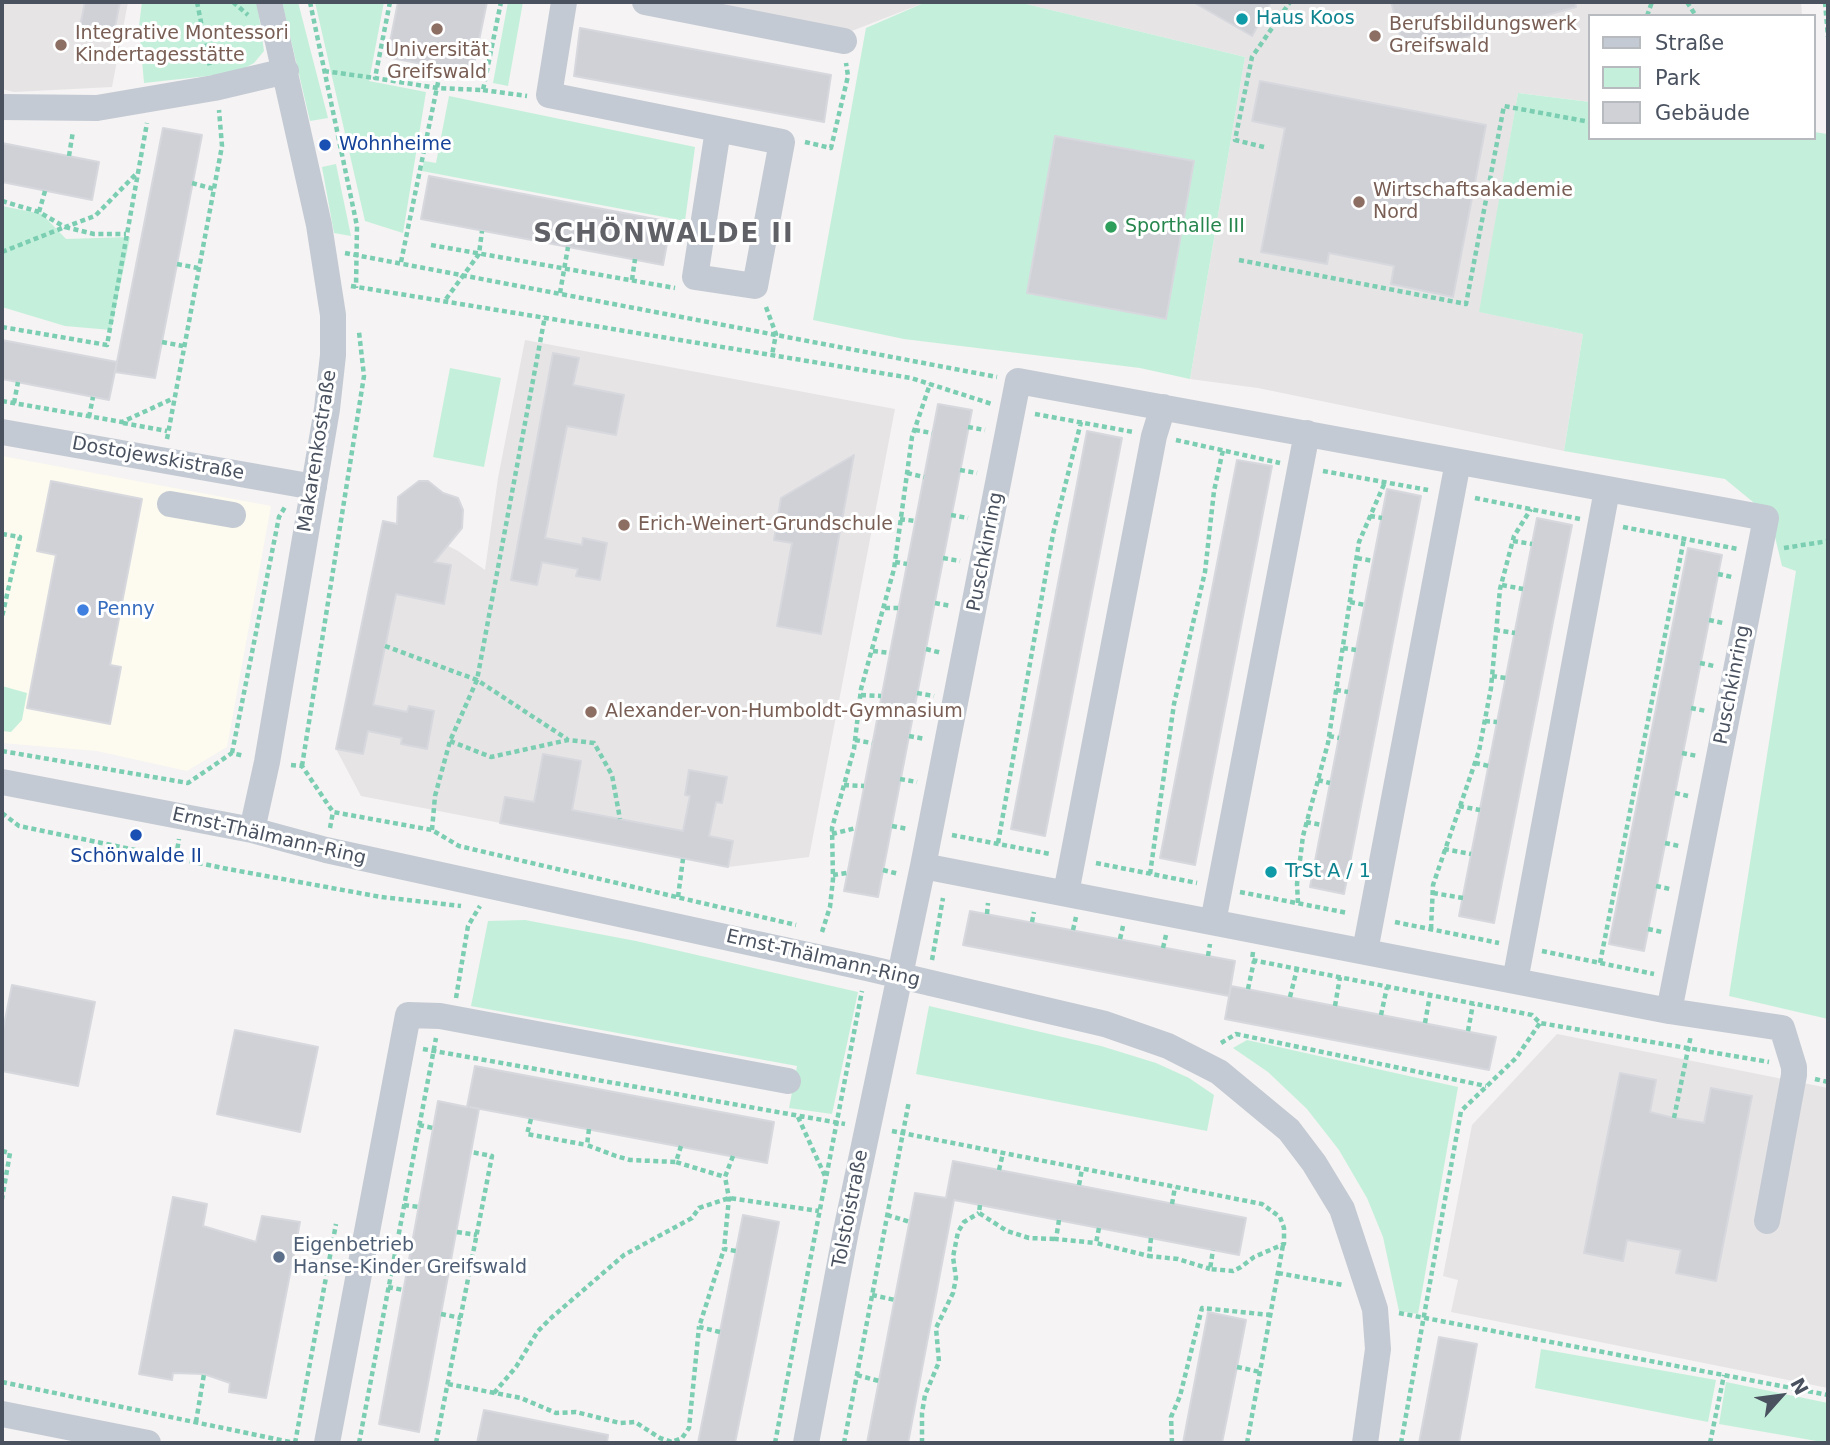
<!DOCTYPE html>
<html>
<head>
<meta charset="utf-8">
<style>
	body { margin:0 }
	#map { position:relative; width:1830px; height:1445px; overflow:hidden; background:#f5f3f3; font-family:"DejaVu Sans",sans-serif }
	canvas { display:block }
	.frame { position:absolute; inset:0; border:4px solid #4a5260; pointer-events:none }
	.legend { position:absolute; left:1588px; top:14px; width:228px; height:126px; box-sizing:border-box; background:#fff; border:2px solid #b7babf; margin:0; padding:9px 12px; list-style:none; font-size:21px; color:#4a5260 }
	.legend li { display:flex; align-items:center; gap:14px; height:35px }
	.legend b { width:35px; border:2px solid #b7babf }
	.north { position:absolute; left:1746px; top:1361px; width:70px; height:70px; -webkit-text-stroke:5px #fff; paint-order:stroke; rotate:62deg; font-size:19px; font-weight:700; line-height:28px; text-align:center; color:#4a5260 }
	.north::after { content:''; display:block; margin:auto; width:24px; height:32px; background:#4a5260; clip-path:polygon(50% 0,100% 100%,50% 72%,0 100%) }
</style>
</head>
<body>
<div id="map">
<canvas width="1830" height="1445"></canvas>
<div class="frame"></div>
<ul class="legend">
<li><b style="height:9px;background:#c4cad3"></b>Straße</li>
<li><b style="height:19px;background:#c4f0db"></b>Park</li>
<li><b style="height:19px;background:#cfd1d7"></b>Gebäude</li>
</ul>
<div class="north">N</div>
</div>
<script>
const ctx = document.querySelector('canvas').getContext('2d');
ctx.lineJoin = 'round';
function paint(path, color) { ctx.fillStyle = color; ctx.fill(path, 'evenodd'); }
const toPath = rows => new Path2D(rows.map(r => 'M' + r).join(''));
function strokePath(path, color, width, dash) { ctx.strokeStyle = color; ctx.lineWidth = width; ctx.lineCap = dash ? 'butt' : 'round'; ctx.setLineDash(dash || []); ctx.stroke(path); }
function write(font, color, halo, rows, align = 'center') {
  ctx.font = font + ' "DejaVu Sans",sans-serif'; ctx.lineWidth = 6; ctx.setLineDash([]); ctx.textBaseline = 'middle'; ctx.strokeStyle = halo; ctx.fillStyle = color; for (const [text, x, y, turn = 0] of rows) {
    ctx.save(); ctx.translate(x, y); ctx.rotate((+turn || 0) * Math.PI / 180); ctx.textAlign = isNaN(turn) ? turn : align; if (halo) ctx.strokeText(text, 0, 0); ctx.fillText(text, 0, 0); ctx.restore();
  }
}
const commercial = toPath([
	[2,456,271,506,227,747,187,771,97,751,2,743]
]);
const education = toPath([
	[2,2,128,2,112,87,14,92,2,89],
	[691,2,926,2,844,34],
	[1018,2,1801,2,1802,16,1590,16,1590,102,1518,93,1480,312,1583,334,1564,451,1258,388,1190,379,1245,57],
	[525,340,895,409,809,857,728,867,361,796,336,749,383,521,409,526,458,551,485,570,498,478],
	[1557,1034,1828,1088,1828,1388,1451,1312,1458,1280,1443,1276,1472,1125]
]);
const green = toPath([
	[142,2,257,2,264,51,254,63,235,73,144,83,139,26],
	[282,2,298,2,328,118,310,121],
	[315,2,384,2,369,81,426,92,403,233,365,221],
	[508,2,523,2,508,86,493,83],
	[926,2,1018,2,1245,57,1190,379,1140,368,904,339,813,320,866,28],
	[1518,93,1590,102,1590,138,1814,138,1814,132,1827,134,1828,1019,1729,996,1796,571,1782,566,1770,516,1725,479,1564,451,1583,334,1479,312],
	[449,96,695,147,685,221,422,171,424,161,436,163],
	[336,164,351,236,334,233,322,167],
	[2,206,42,214,66,239,130,237,111,330,65,326,2,307],
	[450,368,501,378,484,467,433,457],
	[2,686,27,693,22,720,11,732,2,731],
	[525,920,636,941,858,992,832,1114,789,1108,797,1066,471,1006,488,921],
	[929,1006,1101,1046,1156,1063,1189,1078,1214,1095,1207,1131,916,1074],
	[1247,1040,1458,1087,1418,1314,1399,1311,1383,1237,1367,1198,1339,1150,1307,1109,1268,1072,1233,1048],
	[1541,1349,1716,1380,1708,1422,1535,1388],
	[1726,1382,1828,1403,1828,1443,1719,1424]
]);
const building = toPath([
	[85,2,120,2,113,37,79,31,85,2],
	[398,2,487,2,472,74,387,57,398,2],
	[1193,2,1271,2,1252,36,1193,2],
	[1391,2,1575,2,1576,7,1405,54,1391,2],
	[580,28,831,75,824,122,574,76,580,28],
	[1260,81,1486,125,1453,297,1391,284,1394,266,1329,253,1327,264,1261,252,1285,128,1252,121,1260,81],
	[163,128,202,135,155,378,115,372,163,128],
	[1055,136,1194,161,1166,319,1027,293,1055,136],
	[2,143,99,162,92,200,2,182,2,143],
	[429,176,671,222,663,265,421,219,429,176],
	[2,340,117,362,109,400,2,379,2,340],
	[553,353,579,358,573,385,624,395,616,435,567,426,545,538,582,545,583,538,607,543,600,580,576,576,578,569,542,562,537,585,511,580,553,353],
	[938,404,972,410,878,897,844,891,938,404],
	[1087,431,1122,438,1045,836,1011,829,1087,431],
	[854,455,821,634,777,626,792,543,774,540,781,498,854,455],
	[1237,460,1272,466,1195,865,1160,858,1237,460],
	[51,481,142,499,110,665,121,667,110,724,27,708,56,555,37,551,51,481],
	[419,481,428,481,443,493,458,498,463,510,462,528,434,562,451,565,444,604,396,594,373,705,407,712,409,706,434,711,427,749,401,744,402,738,368,731,363,754,336,749,383,521,397,524,398,497,419,481],
	[1387,489,1421,496,1344,894,1310,887,1387,489],
	[1537,518,1572,525,1494,923,1459,916,1537,518],
	[1688,548,1722,555,1644,951,1609,944,1688,548],
	[543,754,581,761,572,810,683,831,690,796,685,795,689,770,727,777,722,803,716,802,709,836,733,841,728,867,500,823,505,797,534,802,543,754],
	[970,911,1235,961,1229,996,963,945,970,911],
	[12,985,95,1002,78,1086,2,1071,2,1035,12,985],
	[1231,986,1496,1037,1489,1070,1225,1019,1231,986],
	[235,1030,318,1047,300,1132,217,1114,235,1030],
	[475,1066,774,1122,767,1163,470,1107,479,1109,419,1432,379,1424,438,1101,467,1107,475,1066],
	[1620,1073,1656,1080,1650,1112,1674,1118,1704,1123,1711,1088,1752,1096,1716,1281,1676,1273,1681,1250,1627,1240,1623,1261,1584,1253,1620,1073],
	[953,1161,1246,1218,1239,1255,954,1200,908,1443,867,1443,915,1193,946,1198,953,1161],
	[173,1197,207,1204,203,1226,256,1242,262,1216,300,1222,266,1398,229,1392,230,1383,204,1374,173,1373,172,1380,139,1374,173,1197],
	[743,1215,779,1222,756,1339,735,1443,698,1443,743,1215],
	[1208,1312,1246,1320,1237,1367,1222,1443,1183,1443,1208,1312],
	[1439,1337,1477,1344,1459,1443,1419,1443,1439,1337],
	[484,1410,608,1435,607,1443,477,1443,484,1410]
]);
const path = toPath([
	[197,2,210,67],
	[233,2,248,15],
	[310,2,357,226,356,288],
	[390,2,375,78,437,88,483,90,501,2],
	[1687,2,1696,16],
	[1825,2,1828,37],
	[1647,16,1652,2],
	[324,71,375,78],
	[483,90,527,96],
	[805,142,831,148,848,76,846,63],
	[1264,147,1235,140,1252,57,1290,2],
	[69,156,73,131],
	[192,183,214,189],
	[2,201,39,212,65,227,95,216,136,174],
	[39,212,45,191],
	[431,245,675,288],
	[2,252,65,227,94,234,126,234],
	[345,253,997,377],
	[1239,260,1466,304,1504,106,1590,122],
	[401,262,441,68],
	[177,264,198,268],
	[632,280,635,259],
	[351,286,911,378,992,404],
	[560,293,568,247],
	[446,299,479,254,482,231],
	[766,307,776,334,772,355],
	[2,327,107,345,147,123],
	[162,342,183,346],
	[2,401,122,422,172,399],
	[14,403,18,382],
	[1035,414,1133,432],
	[89,417,93,397],
	[123,423,167,431],
	[968,427,985,430],
	[915,430,932,433],
	[167,439,222,146,219,110],
	[1176,440,1280,463],
	[960,470,977,473],
	[1323,471,1428,490],
	[907,473,924,477],
	[1475,498,1580,519],
	[951,515,968,518],
	[1370,516,1382,518],
	[900,519,915,521],
	[1623,527,1738,549],
	[2,534,20,537,2,617],
	[1513,541,1532,544],
	[1784,548,1828,541],
	[943,558,960,561],
	[1357,558,1373,561],
	[895,562,907,564],
	[1718,574,1732,577],
	[1502,585,1523,589],
	[1350,602,1365,605],
	[935,603,951,606],
	[885,608,898,608],
	[1709,620,1723,623],
	[1495,630,1515,633],
	[385,646,477,680,567,739],
	[1343,648,1356,650],
	[926,649,942,653],
	[873,651,890,653],
	[1700,663,1714,666],
	[1492,676,1506,678],
	[1336,690,1348,692],
	[917,693,934,696],
	[861,695,881,696],
	[1691,708,1706,711],
	[1485,721,1497,722],
	[909,736,925,739],
	[1329,736,1339,738],
	[855,740,872,743],
	[450,741,491,757,568,740,594,743,612,775,620,819],
	[2,751,188,783,232,753,244,756],
	[232,753,279,517,285,507],
	[1682,753,1697,756],
	[1475,763,1489,766],
	[291,765,302,766,333,812,432,830,459,846,796,925],
	[302,766,364,376,359,332],
	[900,779,917,782],
	[1318,780,1330,783],
	[844,785,864,786],
	[1675,793,1688,796],
	[1459,806,1480,810],
	[2,813,19,826,228,869,381,897,461,906],
	[1306,822,1322,825],
	[892,826,908,829],
	[330,828,333,812],
	[432,830,435,796,450,741,477,680,545,316],
	[832,834,856,828],
	[952,835,1050,854],
	[998,843,1053,534,1081,422],
	[1665,843,1679,846],
	[1444,849,1471,854],
	[176,857,179,839],
	[1096,863,1197,883],
	[1299,868,1313,871],
	[883,870,899,874],
	[1150,874,1174,704,1205,572,1214,491,1223,450],
	[833,875,847,873],
	[1656,886,1670,889],
	[1240,892,1348,913],
	[1433,893,1463,898],
	[678,897,683,859],
	[1298,903,1297,884,1303,836,1328,743,1359,542,1385,482],
	[987,914,988,903],
	[1032,922,1034,912],
	[1395,922,1499,943],
	[1431,929,1433,885,1479,751,1491,688,1500,589,1514,536,1531,509],
	[1648,929,1662,932],
	[1073,930,1076,917],
	[822,932,830,907,833,879,832,828,854,749,861,689,894,569,912,437,930,384],
	[1120,939,1123,926],
	[1163,948,1166,935],
	[1542,951,1654,974],
	[1253,952,1252,960,1532,1015,1540,1023,1769,1062],
	[1208,956,1210,944],
	[932,960,943,898],
	[1600,963,1684,539],
	[1248,989,1254,961],
	[1290,997,1297,969],
	[456,998,468,926,480,906],
	[1335,1006,1340,977],
	[1381,1015,1387,987],
	[1425,1023,1430,995],
	[1468,1031,1473,1004],
	[1221,1043,1236,1034,1486,1086],
	[423,1049,845,1124],
	[1815,1079,1828,1082],
	[798,1117,825,1176],
	[1674,1118,1691,1035],
	[531,1119,527,1134,587,1145],
	[419,1125,433,1128],
	[589,1129,587,1145,616,1156,630,1160,676,1162],
	[892,1131,1262,1204,1280,1217,1284,1228,1284,1244,1254,1257,1241,1267,1233,1271,1210,1269,1213,1250],
	[681,1146,676,1162,725,1177],
	[2,1151,10,1153,2,1199],
	[733,1156,725,1177,729,1198,724,1249,736,1251],
	[999,1170,1003,1153],
	[1079,1185,1082,1169],
	[1172,1204,1175,1187],
	[404,1205,419,1207],
	[980,1205,979,1213,1007,1231,1029,1238,1056,1239],
	[887,1215,910,1222],
	[1059,1220,1056,1239,1096,1243],
	[1099,1228,1096,1243,1149,1256],
	[457,1232,477,1235],
	[1151,1238,1149,1256,1178,1259,1210,1269],
	[1278,1273,1343,1285],
	[388,1287,403,1290],
	[872,1295,895,1300],
	[1399,1313,1828,1395],
	[441,1314,461,1318],
	[720,1332,699,1327,724,1249],
	[1237,1367,1260,1372],
	[857,1375,879,1381],
	[2,1382,295,1443],
	[448,1384,521,1398,556,1413,576,1412,620,1423,635,1422,660,1438,672,1442,682,1438,689,1428,699,1327],
	[494,1393,516,1367,538,1331,551,1318,624,1255,692,1218,699,1208,729,1198,819,1211],
	[196,1422,204,1374],
	[295,1443,336,1224],
	[359,1443,436,1038],
	[436,1443,492,1156,471,1152],
	[775,1443,862,991],
	[844,1443,909,1101],
	[922,1443,922,1413,925,1395,939,1362,936,1328,953,1293,956,1278,953,1257,958,1232,964,1222,979,1213],
	[1172,1443,1171,1417,1180,1396,1202,1308,1270,1315],
	[1247,1443,1283,1245],
	[1401,1443,1461,1111,1516,1058,1540,1023],
	[1710,1443,1724,1375]
]);
const minor = toPath([
	[564,2,549,95,782,142,755,286,695,277,718,130],
	[645,2,844,41],
	[2,107,97,108,214,88,286,71],
	[2,432,314,487],
	[170,504,233,515],
	[2,782,252,830,326,850,867,968,1105,1024,1168,1046,1219,1072,1289,1130,1314,1163,1342,1209,1375,1309,1378,1349,1365,1443],
	[252,830,267,762,327,409,333,355,333,315,319,225,269,2],
	[923,866,1018,381,1766,518,1669,1011],
	[1066,893,1154,436,1163,407],
	[1213,922,1307,433],
	[1365,951,1458,462],
	[1515,981,1607,490],
	[2,1414,148,1443],
	[327,1443,408,1015,440,1016,788,1081],
	[806,1443,846,1231,923,866,1669,1011,1782,1028,1794,1067,1794,1075,1767,1221]
]);
const markers = [
	[1242,19,7,"#0f9aa8"],
	[437,29,7,"#8d6e63"],
	[1375,36,7,"#8d6e63"],
	[61,45,7,"#8d6e63"],
	[325,145,7,"#1a4fb4"],
	[1359,202,7,"#8d6e63"],
	[1111,227,7,"#2e9e5b"],
	[624,525,7,"#8d6e63"],
	[83,610,7,"#3f7fe0"],
	[591,712,7,"#8d6e63"],
	[136,835,7,"#1a4fb4"],
	[1271,872,7,"#0f9aa8"],
	[279,1257,7,"#5c6f8a"]
];
const cultureNames = [
	["Haus Koos",1256,19],
	["TrSt A / 1",1285,872]
];
const educationNames = [
	["Berufsbildungswerk",1389,25],
	["Greifswald",1389,47],
	["Integrative Montessori",75,34],
	["Kindertagesstätte",75,56],
	["Universität",437,51,"center"],
	["Greifswald",437,73,"center"],
	["Wirtschaftsakademie",1373,191],
	["Nord",1373,213],
	["Erich-Weinert-Grundschule",638,525],
	["Alexander-von-Humboldt-Gymnasium",605,712]
];
const transitNames = [
	["Wohnheime",339,145],
	["Schönwalde II",136,857,"center"]
];
const leisureNames = [
	["Sporthalle III",1125,227]
];
const streetNames = [
	["Makarenkostraße",318,451,-81],
	["Dostojewskistraße",158,459,10],
	["Puschkinring",986,552,-79],
	["Puschkinring",1733,685,-79],
	["Ernst-Thälmann-Ring",269,837,13],
	["Ernst-Thälmann-Ring",823,959,13],
	["Tolstoistraße",851,1209,-79]
];
const shopNames = [
	["Penny",97,610]
];
const serviceNames = [
	["Eigenbetrieb",293,1246],
	["Hanse-Kinder Greifswald",293,1268]
];
const districtNames = [
	["SCHÖNWALDE II",664,235]
];
paint(commercial, '#fdfbef');
paint(education, '#e6e4e5');
paint(green, '#c4f0db');
paint(building, '#cfd1d7');
strokePath(building, '#d7d8de', 2);
strokePath(path, '#7bceb2', 4.5, [5, 3.5]);
strokePath(minor, '#c4cad3', 26);
for (const [x, y, r, color] of markers) { const dot = new Path2D(); dot.arc(x, y, r, 0, 2 * Math.PI); ctx.fillStyle = color; ctx.fill(dot); strokePath(dot, '#fff', 2.5); }
write('19px', '#0d838f', '#fff', cultureNames, 'left');
write('19px', '#785e54', '#fff', educationNames, 'left');
write('19px', '#164399', '#fff', transitNames, 'left');
write('19px', '#27864d', '#fff', leisureNames, 'left');
write('19px', '#4a5260', '#fff', streetNames);
write('19px', '#366cbe', '#fff', shopNames, 'left');
write('19px', '#4e5e75', '#fff', serviceNames, 'left');
ctx.letterSpacing = '2px';
write('bold 26px', '#5f6167', '#fff', districtNames);
ctx.letterSpacing = '0px';
</script>
</body>
</html>
